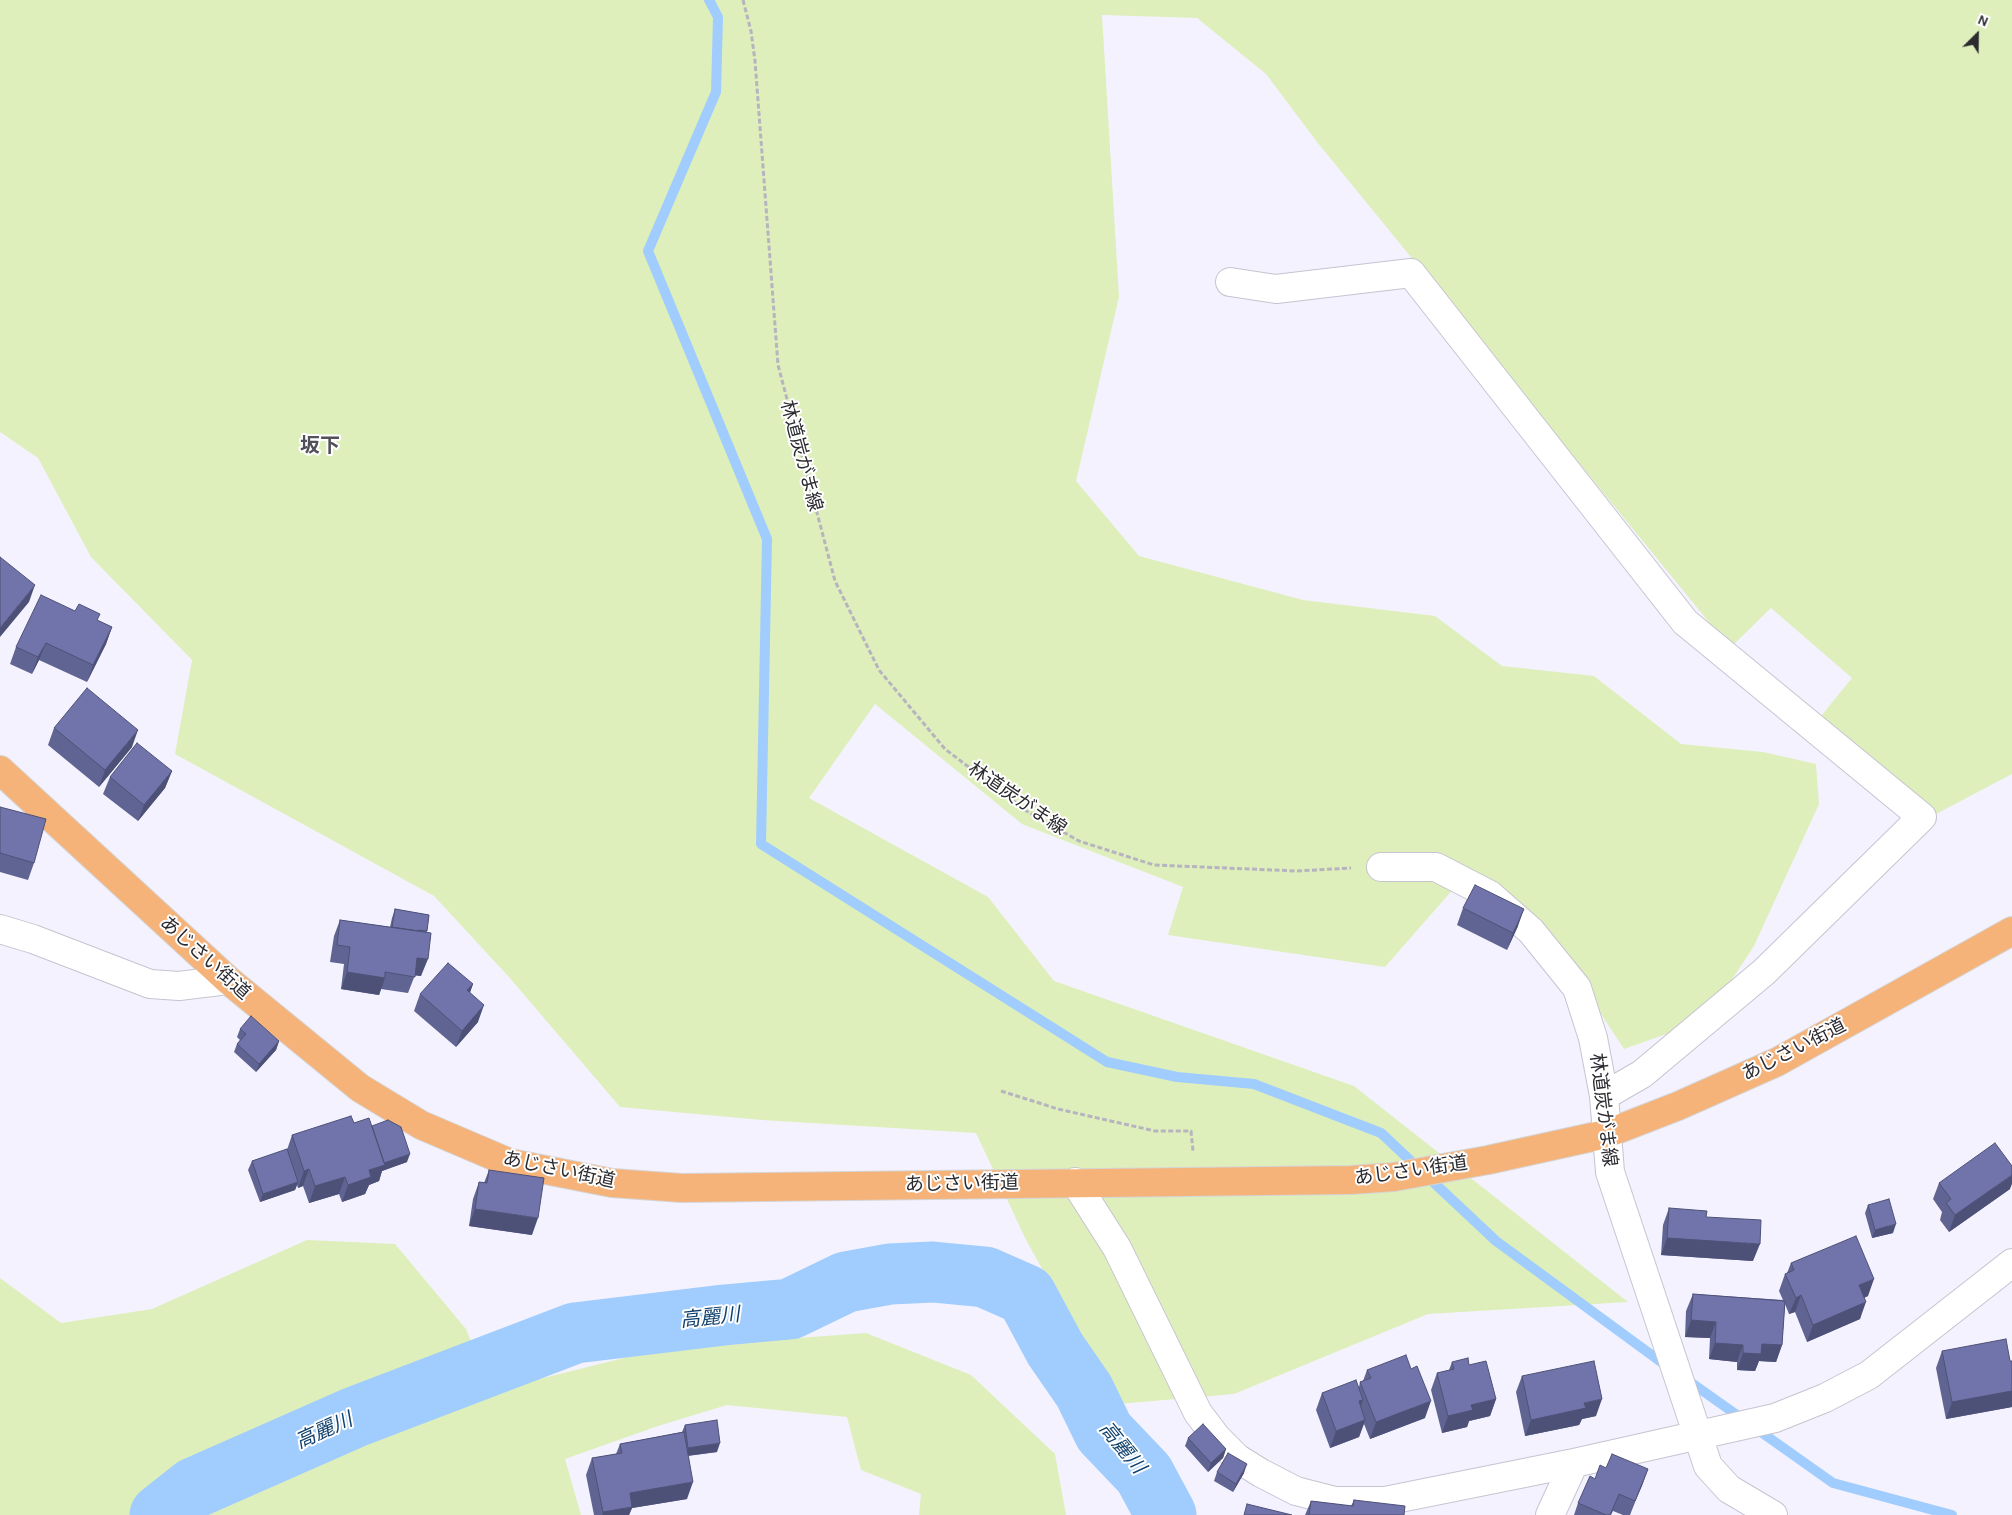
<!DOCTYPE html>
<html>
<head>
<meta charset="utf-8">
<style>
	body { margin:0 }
	#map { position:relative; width:2012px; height:1515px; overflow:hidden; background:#f4f2fe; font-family:Karla,sans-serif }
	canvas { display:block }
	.north { position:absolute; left:1952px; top:10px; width:50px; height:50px; -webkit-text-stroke:4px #fff; paint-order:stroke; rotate:23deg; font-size:14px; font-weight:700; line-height:20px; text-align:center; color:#2c2b30 }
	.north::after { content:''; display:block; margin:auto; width:18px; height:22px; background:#2c2b30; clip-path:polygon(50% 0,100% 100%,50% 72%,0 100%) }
</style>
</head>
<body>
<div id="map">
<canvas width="2012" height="1515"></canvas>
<div class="north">N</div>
</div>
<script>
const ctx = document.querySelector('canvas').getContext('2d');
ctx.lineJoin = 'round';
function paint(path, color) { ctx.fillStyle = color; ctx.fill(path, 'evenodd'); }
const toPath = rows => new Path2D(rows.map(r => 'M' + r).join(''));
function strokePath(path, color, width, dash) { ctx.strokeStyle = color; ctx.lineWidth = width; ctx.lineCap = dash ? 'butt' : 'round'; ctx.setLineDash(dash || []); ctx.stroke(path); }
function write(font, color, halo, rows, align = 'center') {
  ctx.font = font + ' Karla,"Noto Sans JP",sans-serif'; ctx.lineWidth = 4; ctx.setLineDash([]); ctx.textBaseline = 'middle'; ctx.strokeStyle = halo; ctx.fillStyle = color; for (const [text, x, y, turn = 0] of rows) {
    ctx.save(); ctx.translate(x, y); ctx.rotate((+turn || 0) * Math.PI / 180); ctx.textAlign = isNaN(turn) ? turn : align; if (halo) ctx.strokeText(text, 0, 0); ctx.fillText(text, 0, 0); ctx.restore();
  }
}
const green = toPath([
	[0,0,2012,0,2012,774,1936,814,1817,721,1852,678,1771,608,1730,648,1317,142,1266,74,1197,18,1102,15,1119,297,1076,481,1139,556,1303,600,1435,616,1502,666,1594,676,1681,744,1763,752,1816,764,1819,804,1754,946,1725,990,1672,1032,1624,1049,1546,930,1456,886,1385,967,1168,935,1183,887,1022,824,875,704,809,798,988,897,1054,981,1354,1086,1628,1302,1428,1314,1234,1394,1118,1404,1026,1240,976,1133,762,1120,620,1107,508,976,434,896,175,754,192,660,91,557,38,458,0,432],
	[307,1240,395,1244,466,1329,491,1391,664,1348,866,1333,971,1375,1055,1454,1066,1515,919,1515,921,1494,861,1470,847,1417,727,1405,658,1426,565,1459,581,1515,0,1515,0,1278,61,1323,152,1309]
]);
const stream = toPath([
	[709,0,718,17,716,92,648,251,767,539,761,844,1107,1062,1177,1077,1254,1084,1381,1133,1496,1241,1668,1367],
	[1686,1379,1833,1483,1952,1515]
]);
const river = toPath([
	[160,1515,194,1488,355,1417,575,1333,724,1315,790,1309,846,1282,890,1274,933,1272,985,1277,1026,1295,1055,1349,1084,1391,1104,1432,1144,1474,1166,1515]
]);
const path = toPath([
	[743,0,751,31,755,61,778,365,835,581,879,670,945,749,1028,812,1079,841,1154,865,1297,871,1351,868],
	[1001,1091,1058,1109,1155,1131,1191,1131,1193,1151]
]);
const minor = toPath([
	[1230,282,1276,289,1411,273,1685,622,1922,817,1764,972,1642,1074,1604,1096],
	[1381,867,1436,867,1490,895,1531,931,1577,988,1593,1038,1604,1096,1610,1172,1708,1466,1729,1489,1773,1515],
	[0,929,33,939,150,984,179,986,228,980],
	[1075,1182,1117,1248,1198,1413,1217,1438,1237,1458,1261,1473,1296,1491,1335,1501,1385,1501,1574,1463,1775,1418,1825,1398,1869,1375,2012,1263],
	[1550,1515,1574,1463]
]);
const highway = toPath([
	[0,770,228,980,360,1088,421,1125,510,1163,612,1183,682,1188,1351,1180,1394,1177,1488,1160,1606,1134,1678,1106,1777,1062,2012,931]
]);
const wall = toPath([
	[75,611,97,620,112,627,106,644,87,682,39,660,32,674,10,664,16,647],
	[54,728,132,747,99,787,48,745],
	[172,771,165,788,138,821,103,794,110,777],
	[0,807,34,863,28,880,0,872],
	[1463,908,1518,926,1507,950,1457,925],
	[395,909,429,915,421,976,415,975,408,993,381,989,379,995,341,989,344,964,330,962,334,936,340,920,390,927,392,918],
	[473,984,470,992,478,1022,456,1047,414,1011,420,994],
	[240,1029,279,1041,276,1050,256,1072,234,1052,237,1044,240,1040,237,1037],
	[354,1123,372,1126,407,1162,382,1171,379,1181,369,1185,365,1194,342,1202,339,1194,309,1203,303,1186,298,1188,297,1185,295,1190,260,1202,248,1170,252,1161,287,1150,292,1135],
	[489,1170,532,1235,469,1226,473,1199,479,1182,484,1183],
	[1939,1183,2010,1189,1949,1232,1940,1220,1942,1212,1933,1199],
	[1868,1205,1893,1233,1872,1238,1865,1213],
	[1669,1208,1706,1217,1753,1261,1661,1255,1663,1225],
	[1791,1263,1868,1296,1864,1298,1860,1319,1807,1342,1795,1312,1789,1314,1785,1304,1782,1345,1776,1362,1759,1361,1755,1371,1737,1370,1737,1362,1709,1359,1710,1338,1685,1337,1686,1311,1693,1294,1783,1300,1779,1291,1785,1274,1787,1273],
	[1942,1351,2010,1361,2012,1361,2012,1407,1946,1419,1936,1368],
	[1452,1362,1469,1365,1496,1399,1490,1416,1469,1421,1467,1427,1442,1433,1431,1390,1437,1373,1449,1370],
	[1367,1370,1425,1418,1370,1439,1364,1424,1359,1437,1330,1448,1316,1410,1322,1393,1359,1387,1360,1382,1363,1381],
	[1522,1376,1596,1416,1582,1419,1579,1425,1525,1436,1516,1392],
	[685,1425,717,1452,688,1456,687,1499,632,1508,629,1515,594,1515,586,1475,592,1458,616,1454,620,1444,682,1432],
	[1188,1438,1226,1449,1223,1458,1208,1472,1185,1446],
	[1606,1468,1648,1469,1630,1515,1623,1515,1613,1511,1611,1515,1574,1515,1578,1503,1595,1479],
	[1217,1472,1244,1473,1233,1492,1214,1481],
	[1354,1500,1404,1515,1305,1515,1311,1501,1351,1506]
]);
const shadedWall = toPath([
	[35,585,29,602,0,637,0,628],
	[112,627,106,644,87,682,93,665],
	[46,643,39,660,32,674,38,657],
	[138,730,132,747,99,787,105,770],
	[172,771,165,788,138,821,144,805],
	[1524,909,1518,926,1507,950,1513,933],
	[417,958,428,959,421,976,411,975],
	[347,972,385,978,379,995,341,989],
	[473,984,467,1001,467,990],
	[484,1005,478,1022,456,1047,462,1031],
	[279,1041,276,1050,256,1072,259,1064],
	[410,1154,407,1162,382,1171,379,1181,369,1185,365,1194,342,1202,348,1185,369,1170,381,1164],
	[309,1169,303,1186,298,1188,304,1171],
	[2012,1175,2012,1184,2010,1189,1949,1232,1955,1215],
	[345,1177,339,1194,309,1203,315,1186],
	[298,1182,295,1190,260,1202,263,1194],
	[475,1209,538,1218,532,1235,469,1226],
	[1896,1224,1893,1233,1872,1238,1875,1230],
	[1667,1238,1760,1244,1753,1261,1661,1255],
	[1874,1279,1868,1296,1853,1302,1859,1285],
	[1801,1295,1795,1312,1789,1314,1796,1298],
	[1866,1302,1860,1319,1807,1342,1813,1325],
	[1691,1320,1716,1322,1710,1338,1685,1337],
	[1715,1343,1743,1345,1737,1362,1709,1359],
	[1762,1344,1782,1345,1776,1362,1759,1361,1755,1371,1737,1370,1743,1353],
	[2012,1391,2012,1407,1946,1419,1952,1402],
	[1496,1399,1490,1416,1469,1421,1467,1427,1442,1433,1448,1416,1471,1405],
	[1602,1399,1596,1416,1582,1419,1579,1425,1525,1436,1531,1420,1584,1403],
	[1363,1400,1357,1417,1359,1401],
	[1431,1401,1425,1418,1370,1439,1376,1422],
	[1365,1420,1359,1437,1330,1448,1336,1431],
	[720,1443,717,1452,685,1456,688,1448],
	[1226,1449,1223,1458,1208,1472,1211,1463],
	[1247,1464,1244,1473,1233,1492,1236,1484],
	[1648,1469,1642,1486,1629,1515,1635,1501],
	[693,1482,687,1499,632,1508,629,1515,602,1515,603,1512,630,1493]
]);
const building = toPath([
	[0,557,35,585,0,628,0,557],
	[41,595,75,611,79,604,100,614,97,620,112,627,93,665,46,643,38,657,16,647,41,595],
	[87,688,138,730,105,770,54,728,87,688],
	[137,743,172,771,144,805,110,777,137,743],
	[0,807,46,819,34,863,0,853,0,807],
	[1475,885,1524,909,1513,933,1463,908,1475,885],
	[395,909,429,915,427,931,419,930,419,931,392,927,395,909],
	[340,920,431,933,428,959,417,958,415,977,385,972,385,978,347,972,350,947,337,945,340,920],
	[448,963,473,984,467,990,484,1005,462,1031,420,994,448,963],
	[251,1016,279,1041,259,1064,237,1044,246,1034,240,1029,251,1016],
	[351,1116,354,1123,369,1118,385,1165,369,1170,371,1177,348,1185,345,1177,315,1186,309,1169,304,1171,292,1135,351,1116],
	[388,1120,401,1127,410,1154,384,1163,372,1126,388,1120],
	[1995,1143,2012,1166,2012,1175,1955,1215,1946,1203,1951,1199,1939,1183,1995,1143],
	[287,1149,298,1182,263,1194,252,1161,287,1149],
	[489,1170,544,1178,538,1218,475,1209,479,1182,487,1183,489,1170],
	[1889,1199,1896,1224,1875,1230,1868,1205,1889,1199],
	[1669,1208,1707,1211,1706,1217,1761,1220,1760,1244,1667,1238,1669,1208],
	[1856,1236,1874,1279,1859,1285,1866,1302,1813,1325,1801,1295,1796,1298,1785,1274,1794,1270,1791,1263,1856,1236],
	[1693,1294,1785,1301,1782,1345,1762,1344,1761,1354,1743,1353,1743,1345,1715,1343,1716,1322,1691,1320,1693,1294],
	[2006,1339,2010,1361,2012,1361,2012,1391,1952,1402,1942,1351,2006,1339],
	[1406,1355,1411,1369,1417,1366,1431,1401,1376,1422,1360,1382,1371,1378,1367,1370,1406,1355],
	[1468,1358,1469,1365,1486,1361,1496,1399,1471,1405,1473,1410,1448,1416,1437,1373,1454,1369,1452,1362,1468,1358],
	[1594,1361,1602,1399,1584,1403,1586,1408,1531,1420,1522,1376,1594,1361],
	[1356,1380,1363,1400,1359,1401,1365,1420,1336,1431,1322,1393,1356,1380],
	[717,1420,720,1443,688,1448,685,1425,717,1420],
	[1203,1424,1226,1449,1211,1463,1188,1438,1203,1424],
	[684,1432,693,1482,630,1493,632,1507,603,1512,592,1458,622,1453,620,1444,684,1432],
	[1228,1453,1247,1464,1236,1484,1217,1472,1228,1453],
	[1612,1454,1648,1469,1635,1501,1619,1494,1610,1515,1606,1515,1578,1503,1590,1476,1595,1479,1600,1465,1606,1468,1612,1454],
	[1354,1500,1405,1506,1404,1515,1309,1515,1311,1501,1353,1506,1354,1500],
	[1247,1504,1292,1515,1244,1515,1247,1504]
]);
const streetNames = [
	["林道炭がま線",801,456,75],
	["林道炭がま線",1017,799,34],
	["あじさい街道",205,958,42],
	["あじさい街道",1794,1050,-27],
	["林道炭がま線",1603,1110,83],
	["あじさい街道",559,1170,12],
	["あじさい街道",1411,1171,-8],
	["あじさい街道",962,1184,-1]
];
const neighbourhoodNames = [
	["坂下",320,446]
];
const waterNames = [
	["高麗川",710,1318,-6],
	["高麗川",324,1431,-24],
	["高麗川",1122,1448,51]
];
paint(green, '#deefbc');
strokePath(stream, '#a0cdfd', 10);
strokePath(river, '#a0cdfd', 61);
strokePath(minor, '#c6c4d0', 30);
strokePath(highway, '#d5d5d6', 30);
strokePath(path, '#b6b4be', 3, [5, 2.5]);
strokePath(minor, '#fff', 28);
strokePath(highway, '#f5b37a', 28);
paint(wall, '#606492');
paint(shadedWall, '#4e5177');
paint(building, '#7074aa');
strokePath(building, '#4e5177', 1);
write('19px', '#2c2b30', '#fff', streetNames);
write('bold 20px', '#52515a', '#fff', neighbourhoodNames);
write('italic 20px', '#11416d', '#fff', waterNames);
</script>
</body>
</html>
